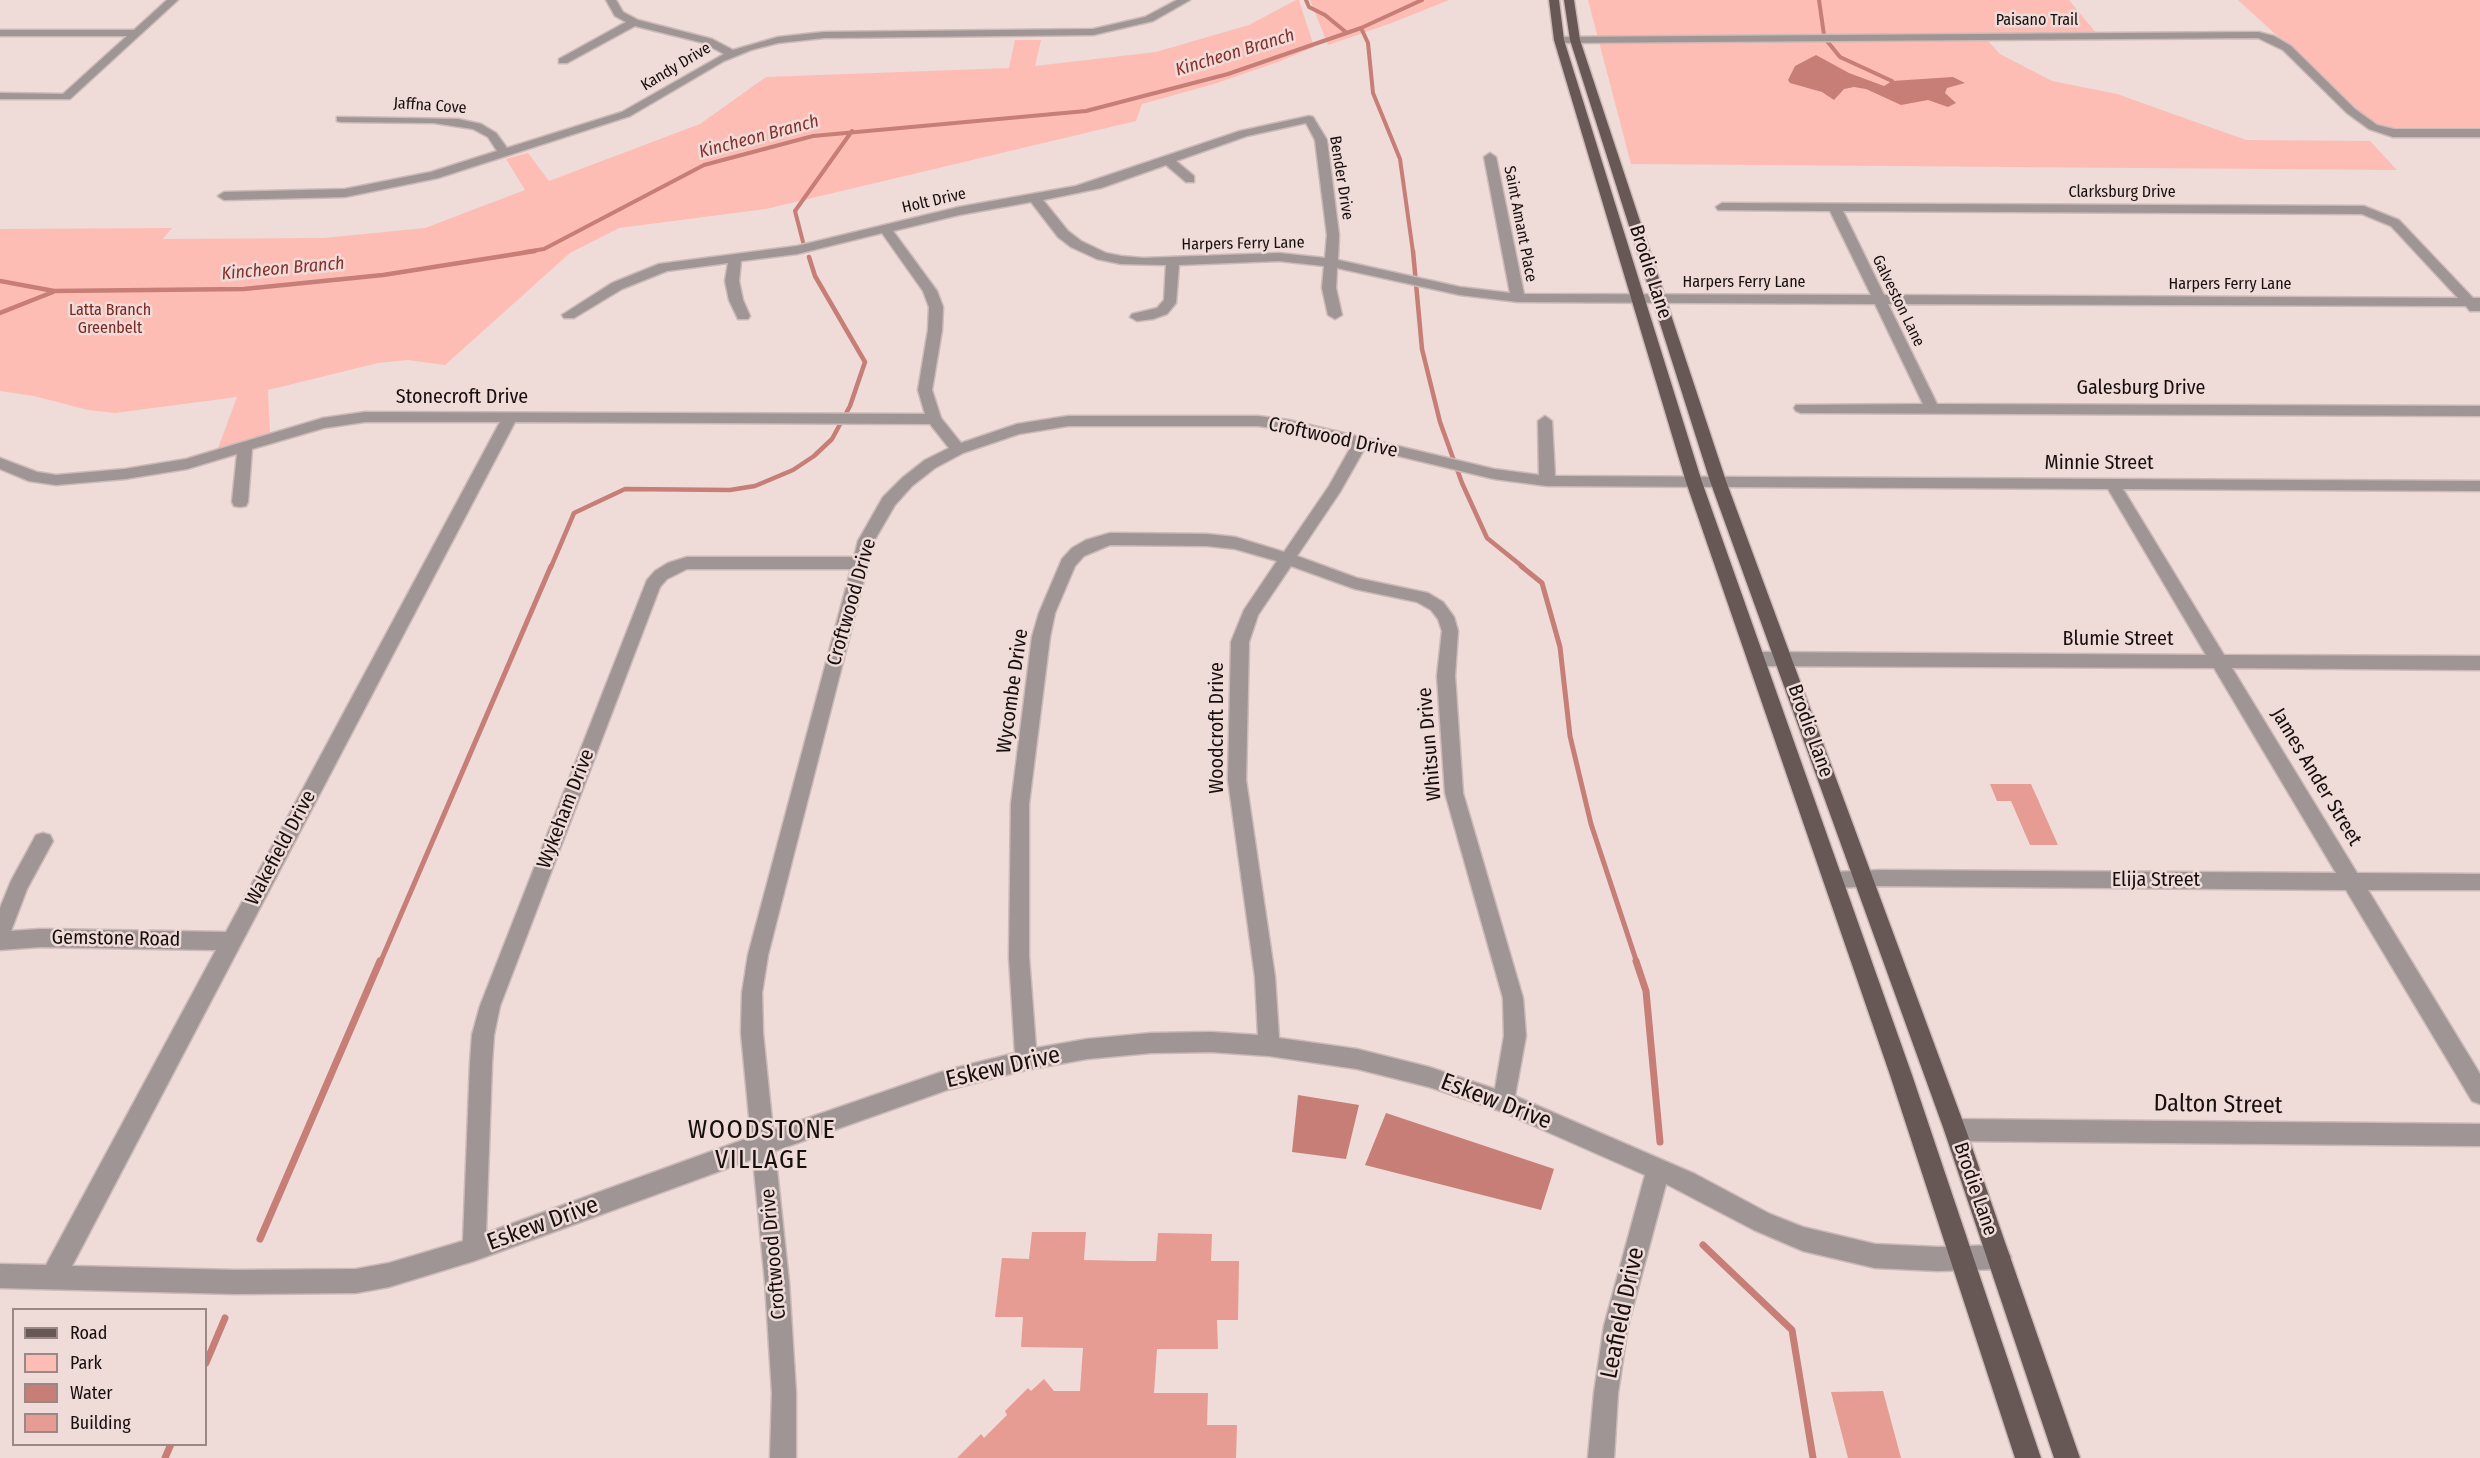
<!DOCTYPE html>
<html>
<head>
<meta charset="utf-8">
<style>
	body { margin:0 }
	#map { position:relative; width:2480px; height:1458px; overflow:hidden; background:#efdbd8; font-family:"Fira Sans Condensed",sans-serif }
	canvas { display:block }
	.legend { position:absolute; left:12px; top:1308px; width:195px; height:138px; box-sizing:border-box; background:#efdbd8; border:2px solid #988987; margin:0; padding:8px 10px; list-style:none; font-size:18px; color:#160f0e }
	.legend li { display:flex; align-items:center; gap:12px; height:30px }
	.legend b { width:30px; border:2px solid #988987 }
</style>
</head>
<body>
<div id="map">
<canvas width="2480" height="1458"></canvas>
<ul class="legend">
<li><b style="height:8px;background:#675856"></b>Road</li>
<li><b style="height:16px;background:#fdbdb5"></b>Park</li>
<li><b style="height:16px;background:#c67e76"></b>Water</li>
<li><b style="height:16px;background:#e69c93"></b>Building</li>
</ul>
</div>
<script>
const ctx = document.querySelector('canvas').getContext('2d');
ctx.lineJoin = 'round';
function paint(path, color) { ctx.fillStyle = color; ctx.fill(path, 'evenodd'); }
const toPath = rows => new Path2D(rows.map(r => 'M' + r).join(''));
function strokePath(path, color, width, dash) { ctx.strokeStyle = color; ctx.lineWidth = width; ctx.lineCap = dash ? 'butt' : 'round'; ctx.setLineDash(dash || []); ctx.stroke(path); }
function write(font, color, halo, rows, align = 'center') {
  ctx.font = font + ' "Fira Sans Condensed",sans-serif'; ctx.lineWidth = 5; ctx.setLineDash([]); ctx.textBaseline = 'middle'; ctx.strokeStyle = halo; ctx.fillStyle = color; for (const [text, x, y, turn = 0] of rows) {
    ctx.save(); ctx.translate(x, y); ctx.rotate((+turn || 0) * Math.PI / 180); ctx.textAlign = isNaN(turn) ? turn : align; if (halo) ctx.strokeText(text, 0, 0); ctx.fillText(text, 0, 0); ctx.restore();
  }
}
const green = toPath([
	[1296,0,1299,0,1314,47,1278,62,1214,84,1142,104,1136,121,766,209,619,228,570,253,445,365,407,360,378,363,268,390,270,434,217,451,237,397,115,413,88,410,34,396,0,391,0,229,172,228,163,239,324,238,425,228,525,190,506,159,528,153,549,181,700,124,766,77,1009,68,1015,40,1041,40,1035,66,1156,52,1249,25],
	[1310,0,1449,0,1389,24,1328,45],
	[1588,0,2069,0,2097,34,1985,38,2000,54,2052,81,2117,94,2246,140,2370,141,2397,170,1631,164],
	[2238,0,2480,0,2480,127,2377,127]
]);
const water = toPath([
	[1816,55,1849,73,1884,86,1892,81,1953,77,1965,83,1947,88,1945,93,1956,103,1948,107,1928,100,1901,105,1866,89,1854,87,1844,89,1834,100,1822,92,1790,83,1788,80,1795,66],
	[1298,1095,1359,1105,1346,1159,1292,1152],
	[1386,1113,1554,1169,1541,1210,1365,1165]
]);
const streamFar3 = toPath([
	[1306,0,1309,7,1325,15,1347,33],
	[1819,0,1824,35],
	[1361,28,1368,43,1373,93,1400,159,1413,252],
	[1827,41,1840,57,1892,81],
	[803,242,795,211,852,131],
	[525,252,544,249,704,165,813,136,1086,111,1228,74,1361,28,1422,0]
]);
const streamFar2 = toPath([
	[1413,251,1422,349,1440,422,1462,483,1487,538,1523,567],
	[0,281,54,291,244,289,383,275,535,251],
	[0,313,53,292],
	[551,567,574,513,625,489,730,490,755,486,793,470,814,456,832,439,850,406,865,362,815,276,809,257]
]);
const streamFar1 = toPath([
	[1521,566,1542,583,1560,647,1570,736,1591,824,1637,963],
	[380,963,551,566]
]);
const stream = toPath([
	[1636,961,1646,991,1660,1142],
	[260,1239,380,961],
	[1703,1245,1792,1330,1813,1458],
	[206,1363,225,1318],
	[165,1458,171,1444]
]);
const building = toPath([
	[1990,784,2031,784,2058,845,2030,845,2011,801,1997,801],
	[1032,1232,1086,1232,1084,1260,1130,1261,1156,1261,1158,1233,1212,1234,1211,1261,1239,1261,1238,1320,1217,1320,1218,1349,1157,1349,1154,1393,1208,1393,1207,1425,1237,1425,1236,1458,957,1458,981,1434,984,1438,1007,1415,1005,1411,1028,1388,1031,1391,1044,1379,1054,1391,1080,1391,1083,1348,1021,1347,1023,1317,995,1317,1002,1258,1029,1259],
	[1883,1391,1901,1458,1848,1458,1831,1392]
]);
const minor = toPath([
	[167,0,178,0,70,99,0,99,0,93,63,94,127,36,0,36,0,30,134,30,167,0],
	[606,0,616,0,623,12,638,20,712,39,733,50,778,37,824,32,1093,29,1145,17,1177,0,1190,0,1153,21,1093,35,824,38,778,43,751,50,724,61,630,116,438,178,345,197,224,200,218,196,224,192,345,189,431,172,497,151,488,137,473,129,434,123,341,122,337,121,337,117,458,119,481,124,496,133,507,148,622,112,724,54,704,43,635,26,567,63,559,63,559,59,626,22,615,16,606,0],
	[2258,32,2274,36,2291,46,2355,109,2377,125,2394,129,2480,129,2480,137,2393,137,2369,129,2347,113,2283,50,2258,38,1559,43,1554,40,1559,37,2258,32],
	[1309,116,1313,117,1327,140,1339,235,1338,260,1460,287,1510,293,1484,157,1490,153,1496,157,1524,294,1871,295,1830,211,1718,210,1716,207,1722,203,2364,206,2399,220,2473,298,2480,298,2480,311,2470,311,2466,306,1888,304,1937,404,2480,406,2480,416,1801,413,1796,411,1794,408,1796,405,1923,404,1875,304,1518,302,1460,295,1337,268,1336,288,1342,315,1335,319,1328,315,1322,288,1324,266,1279,261,1179,265,1176,303,1167,314,1153,319,1137,321,1130,317,1132,314,1157,308,1164,300,1166,265,1121,264,1097,259,1071,247,1058,237,1031,202,959,215,893,231,937,291,943,307,942,330,932,390,941,418,961,443,1017,424,1068,416,1258,416,1289,420,1494,469,1539,475,1538,421,1545,416,1552,421,1555,476,2480,481,2480,491,2123,489,2224,655,2480,656,2480,670,2232,668,2357,873,2480,874,2480,890,2368,890,2480,1074,2480,1104,2472,1101,2346,890,1881,886,1833,888,1826,886,1823,880,1826,874,1833,872,1881,870,2336,873,2214,668,1757,666,1751,664,1748,659,1751,654,1757,652,2206,655,2108,489,1547,486,1494,479,1365,448,1340,492,1297,556,1357,578,1428,593,1443,602,1454,617,1458,631,1455,676,1463,793,1523,998,1526,1036,1515,1096,1695,1174,1770,1214,1803,1227,1875,1244,1938,1247,1999,1245,2007,1249,2011,1257,2007,1265,1999,1269,1938,1271,1875,1268,1803,1251,1754,1230,1666,1184,1628,1326,1618,1393,1614,1458,1588,1458,1594,1393,1604,1326,1645,1175,1500,1111,1429,1087,1357,1069,1269,1056,1211,1052,1151,1053,1087,1059,1026,1070,947,1090,775,1151,789,1282,796,1393,796,1458,770,1458,772,1393,765,1282,753,1159,474,1261,389,1287,356,1293,236,1294,0,1288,0,1264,46,1265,216,950,40,947,0,950,0,908,11,881,36,835,43,833,50,835,53,841,27,889,11,931,40,929,226,932,500,422,365,422,324,428,252,449,248,502,246,506,240,507,234,506,232,502,237,454,187,469,125,479,56,485,29,481,0,469,0,458,37,472,56,475,125,469,186,459,323,418,365,412,925,414,918,390,928,330,929,307,923,291,882,233,797,254,741,261,739,281,743,300,750,316,748,319,738,319,729,300,725,281,728,263,667,271,622,289,574,318,564,318,562,315,612,283,659,264,797,246,959,207,1076,186,1240,131,1309,116],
	[1306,123,1315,140,1327,235,1325,258,1279,253,1143,258,1121,256,1106,253,1081,241,1068,231,1043,200,1101,188,1166,165,1186,182,1194,182,1194,176,1176,161,1247,136,1306,123],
	[1843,211,2362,214,2391,226,2458,298,1884,295,1843,211],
	[515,422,930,424,949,448,925,460,902,478,883,497,858,541,854,557,687,557,668,563,655,571,647,580,480,1006,472,1035,470,1063,463,1241,389,1263,356,1269,236,1270,72,1266,515,422],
	[1068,426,1258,426,1289,430,1352,445,1329,486,1284,552,1235,537,1207,534,1110,533,1086,540,1072,548,1062,559,1039,613,1032,637,1011,804,1009,957,1015,1053,947,1070,773,1130,763,1033,762,993,768,955,874,541,895,505,912,486,935,468,963,453,1019,434,1068,426],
	[1110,545,1207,546,1235,549,1277,561,1244,610,1231,642,1228,780,1255,977,1258,1035,1211,1032,1151,1033,1087,1039,1036,1048,1029,957,1029,804,1050,637,1055,613,1075,566,1084,556,1110,545],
	[1291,566,1355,589,1417,602,1431,610,1438,619,1442,631,1437,676,1445,793,1503,998,1504,1036,1495,1089,1429,1067,1357,1049,1279,1038,1275,977,1246,780,1249,642,1258,615,1291,566],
	[687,569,851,569,748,955,742,993,741,1033,751,1137,486,1233,492,1063,494,1035,500,1006,660,587,667,579,687,569],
	[1955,1119,2480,1124,2480,1146,1955,1141,1947,1138,1944,1130,1947,1122,1955,1119]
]);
const major = toPath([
	[1549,0,1559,0,1564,40,1702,482,1912,1075,2041,1458,2015,1458,1890,1075,1686,482,1554,40,1549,0],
	[1564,0,1574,0,1580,40,1726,481,1966,1130,2080,1458,2054,1458,1944,1130,1710,481,1570,40,1564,0]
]);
const farStreetnames = [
	["Paisano Trail",2037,21],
	["Kandy Drive",676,67,-31],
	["Jaffna Cove",430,106,4],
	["Bender Drive",1341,178,81],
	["Clarksburg Drive",2122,193],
	["Holt Drive",934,201,-13],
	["Saint Amant Place",1520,224,79],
	["Harpers Ferry Lane",1243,244,-1],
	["Harpers Ferry Lane",1744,283],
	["Harpers Ferry Lane",2230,285],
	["Galveston Lane",1898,301,64]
];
const farParknames = [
	["Latta Branch",110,311],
	["Greenbelt",110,329]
];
const farWaternames = [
	["Kincheon Branch",1235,53,-17],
	["Kincheon Branch",759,137,-15],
	["Kincheon Branch",283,269,-5]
];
const streetNames = [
	["Brodie Lane",1650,272,72],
	["Galesburg Drive",2141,388],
	["Stonecroft Drive",462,397],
	["Croftwood Drive",1333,438,12],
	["Minnie Street",2099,463],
	["Croftwood Drive",852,602,-74],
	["Blumie Street",2118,639],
	["Wycombe Drive",1013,691,-82],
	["Woodcroft Drive",1217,728,-90],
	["Brodie Lane",1810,731,70],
	["Whitsun Drive",1430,744,-95],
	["James Ander Street",2316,777,59],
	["Wykeham Drive",566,809,-69],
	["Wakefield Drive",281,848,-62],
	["Elija Street",2156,880],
	["Gemstone Road",116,939,1],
	["Brodie Lane",1975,1189,71],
	["Croftwood Drive",774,1254,-95]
];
const nearStreetnames = [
	["Eskew Drive",1003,1068,-13],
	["Eskew Drive",1496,1102,21],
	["Dalton Street",2218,1105,1],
	["Eskew Drive",543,1224,-20],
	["Leafield Drive",1623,1313,-78]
];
const nearNeighbourhoodnames = [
	["WOODSTONE",762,1131],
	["VILLAGE",762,1161]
];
paint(green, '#fdbdb5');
paint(water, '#c67e76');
strokePath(streamFar3, '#c67e76', 4);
strokePath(streamFar2, '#c67e76', 4.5);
strokePath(streamFar1, '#c67e76', 5);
strokePath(stream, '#c67e76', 7);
paint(building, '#e69c93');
strokePath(minor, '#ccbab8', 3);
strokePath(major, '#ccbab8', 3);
paint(minor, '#9e9594');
paint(major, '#675856');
write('16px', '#160f0e', '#efdbd8', farStreetnames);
write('16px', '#7d2723', '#efdbd8', farParknames);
write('italic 18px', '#87302b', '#efdbd8', farWaternames);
write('20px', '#160f0e', '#efdbd8', streetNames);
write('24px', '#160f0e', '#efdbd8', nearStreetnames);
ctx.letterSpacing = '1.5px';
write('26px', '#160f0e', '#efdbd8', nearNeighbourhoodnames);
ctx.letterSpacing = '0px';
</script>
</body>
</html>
